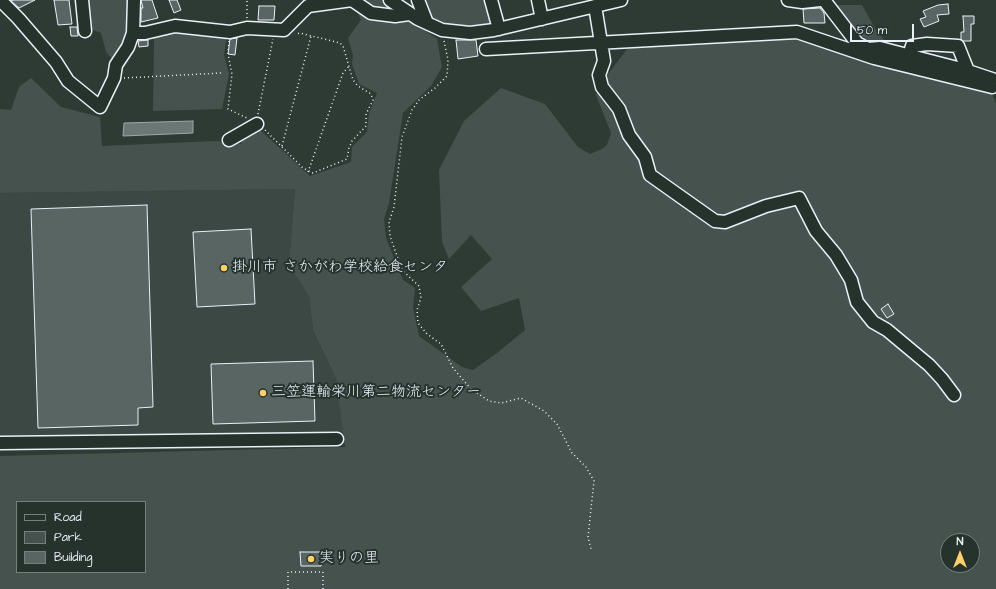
<!DOCTYPE html>
<html>
<head>
<meta charset="utf-8">
<style>
	body { margin:0 }
	#map { position:relative; width:996px; height:589px; overflow:hidden; background:#2e3b35; font-family:"Architects Daughter",sans-serif }
	canvas { display:block }
	.legend { position:absolute; left:16px; top:501px; width:130px; height:72px; box-sizing:border-box; background:#26332d; border:1px solid #747f7e; margin:0; padding:5px 7px; list-style:none; font-size:12px; color:#e8f1f8 }
	.legend li { display:flex; align-items:center; gap:8px; height:20px }
	.legend b { width:20px; border:1px solid #747f7e }
	.north { position:absolute; left:940px; top:533px; width:40px; height:40px; box-sizing:border-box; background:#26332d; border:1px solid #747f7e; border-radius:50%; rotate:0deg; font-size:11px; font-weight:700; line-height:16px; text-align:center; color:#e8f1f8 }
	.north::after { content:''; display:block; margin:auto; width:14px; height:18px; background:#ffd166; clip-path:polygon(50% 0,100% 100%,50% 72%,0 100%) }
	.scale { position:absolute; left:850px; top:24px; width:64px; height:18px; box-sizing:border-box; border:2px solid #e8f1f8; border-top:0; padding-left:5px; font-size:12px; line-height:14px; white-space:nowrap; color:#e8f1f8; -webkit-text-stroke:3px #26332d; paint-order:stroke }
</style>
</head>
<body>
<div id="map">
<canvas width="996" height="589"></canvas>
<ul class="legend">
<li><b style="height:5px;background:#26332d"></b>Road</li>
<li><b style="height:11px;background:#45524e"></b>Park</li>
<li><b style="height:11px;background:#596563"></b>Building</li>
</ul>
<div class="north">N</div>
<div class="scale">50 m</div>
</div>
<script>
const ctx = document.querySelector('canvas').getContext('2d');
ctx.lineJoin = 'round';
function paint(path, color) { ctx.fillStyle = color; ctx.fill(path, 'evenodd'); }
const toPath = rows => new Path2D(rows.map(r => 'M' + r).join(''));
function strokePath(path, color, width, dash) { ctx.strokeStyle = color; ctx.lineWidth = width; ctx.lineCap = dash ? 'butt' : 'round'; ctx.setLineDash(dash || []); ctx.stroke(path); }
function write(font, color, halo, rows, align = 'center') {
  ctx.font = font + ' "Architects Daughter","Klee One",sans-serif'; ctx.lineWidth = 4; ctx.setLineDash([]); ctx.textBaseline = 'middle'; ctx.strokeStyle = halo; ctx.fillStyle = color; for (const [text, x, y, turn = 0] of rows) {
    ctx.save(); ctx.translate(x, y); ctx.rotate((+turn || 0) * Math.PI / 180); ctx.textAlign = isNaN(turn) ? turn : align; if (halo) ctx.strokeText(text, 0, 0); ctx.fillText(text, 0, 0); ctx.restore();
  }
}
const built = toPath([
	[295,189,289,265,309,296,313,330,336,379,344,434,0,436,0,193]
]);
const green = toPath([
	[87,0,130,0,129,36,114,61,106,52,101,33,91,29],
	[352,0,382,0,437,39,442,67,431,86,403,113,389,203,384,219,386,238,403,280,415,288,413,308,419,336,462,367,473,370,497,353,525,330,519,298,481,311,461,287,492,259,471,235,449,259,442,242,439,170,464,121,501,88,545,104,578,147,590,154,602,149,607,145,611,133,596,95,605,78,628,48,790,39,860,41,829,5,862,5,876,30,891,48,989,86,996,104,996,589,0,589,0,456,345,447,336,379,313,330,309,296,289,265,295,189,0,193,0,109,11,110,19,87,31,78,61,107,100,117,102,146,215,141,242,144,240,141,257,127,310,176,351,162,352,147,367,132,369,114,377,93,359,84,352,64,353,55,348,38,361,20],
	[17,502,145,502,145,572,17,572],
	[948,541,972,541,972,565,948,565],
	[423,0,487,0,493,23,475,25,445,25,430,16],
	[174,28,227,34,224,55,229,74,222,109,153,111,154,34]
]);
const water = toPath([
	[193,121,193,133,123,136,124,123,193,121]
]);
const building = toPath([
	[13,0,35,0,19,8,11,1,13,0],
	[54,0,69,0,72,24,58,25,54,0],
	[141,0,152,0,158,18,141,22,141,8,143,8,141,0],
	[169,0,177,0,181,10,174,13,169,0],
	[948,4,949,14,937,15,939,21,924,27,920,19,926,17,923,11,938,5,948,4],
	[259,6,275,6,274,20,258,20,259,6],
	[820,8,824,13,825,23,804,23,803,9,820,8],
	[963,16,974,16,974,24,971,24,971,41,963,41,961,39,961,32,964,32,963,16],
	[70,27,77,27,78,36,71,36,70,27],
	[237,38,235,55,228,54,230,39,237,38],
	[148,40,148,46,139,47,138,41,148,40],
	[456,40,476,40,478,56,458,59,456,40],
	[147,205,153,407,138,408,138,425,38,428,31,209,147,205],
	[251,229,255,304,197,307,193,232,251,229],
	[888,304,894,314,887,318,881,309,888,304],
	[313,361,315,421,213,424,211,364,313,361],
	[300,552,321,552,321,566,301,566,300,552]
]);
const path = toPath([
	[247,18,247,0],
	[229,41,228,54,232,74,228,109,247,118],
	[444,41,448,60,447,76,435,88,419,100,412,110,402,137,394,207,389,222,390,236,402,270,419,286,421,298,417,310,418,323,427,334,441,344,453,368,470,388,489,401,501,403,521,398,544,411,557,424,572,453,586,467,594,481,588,537,591,549],
	[124,78,221,73],
	[258,114,273,39],
	[265,130,303,168,313,173,347,159,349,148,352,141,366,126,366,114,373,100,371,94,358,86,353,80,343,46,340,43,300,33,295,34],
	[282,146,311,36],
	[308,172,343,73,350,65],
	[288,589,288,572,323,572,323,589]
]);
const minor = toPath([
	[0,0,18,18,56,62,68,81,100,107,114,78,116,65,128,47,133,33,134,0],
	[82,0,85,31],
	[390,0,418,19,442,30,470,33,494,30,621,0],
	[418,0,427,23],
	[491,0,499,29],
	[538,0,542,19],
	[788,0,802,2,820,0],
	[824,0,857,43,868,49,880,48,965,70,992,79],
	[595,6,604,61,599,75,602,87,619,109,629,135,645,157,650,175,715,221,725,222,766,206,799,198,816,231,836,255,851,280,857,302,873,322,887,330,929,365,942,379,954,395],
	[133,33,145,33,175,26,230,32,247,28,284,30,308,6,352,0,371,13,395,16,409,14],
	[486,49,797,32,874,58,992,87],
	[909,56,912,46,927,44,958,46,968,71],
	[229,140,257,124],
	[0,443,337,439]
]);
const markers = [
	[224,268,4,"#ffd166"],
	[263,393,4,"#ffd166"],
	[311,559,4,"#ffd166"]
];
const poiNames = [
	["掛川市 さかがわ学校給食センタ",232,268],
	["三笠運輸栄川第二物流センター",271,393],
	["実りの里",319,559]
];
paint(built, '#3b4843');
paint(green, '#45524e');
paint(water, '#6b7775');
strokePath(water, '#9da8a9', 1);
paint(building, '#596563');
strokePath(building, '#e8f1f8', 1);
strokePath(minor, '#e8f1f8', 15);
strokePath(path, '#e8f1f8', 1.5, [1, 3]);
strokePath(minor, '#26332d', 12);
for (const [x, y, r, color] of markers) { const dot = new Path2D(); dot.arc(x, y, r, 0, 2 * Math.PI); ctx.fillStyle = color; ctx.fill(dot); strokePath(dot, '#26332d', 1.5); }
write('15px', '#e8f1f8', '#26332d', poiNames, 'left');
</script>
</body>
</html>
